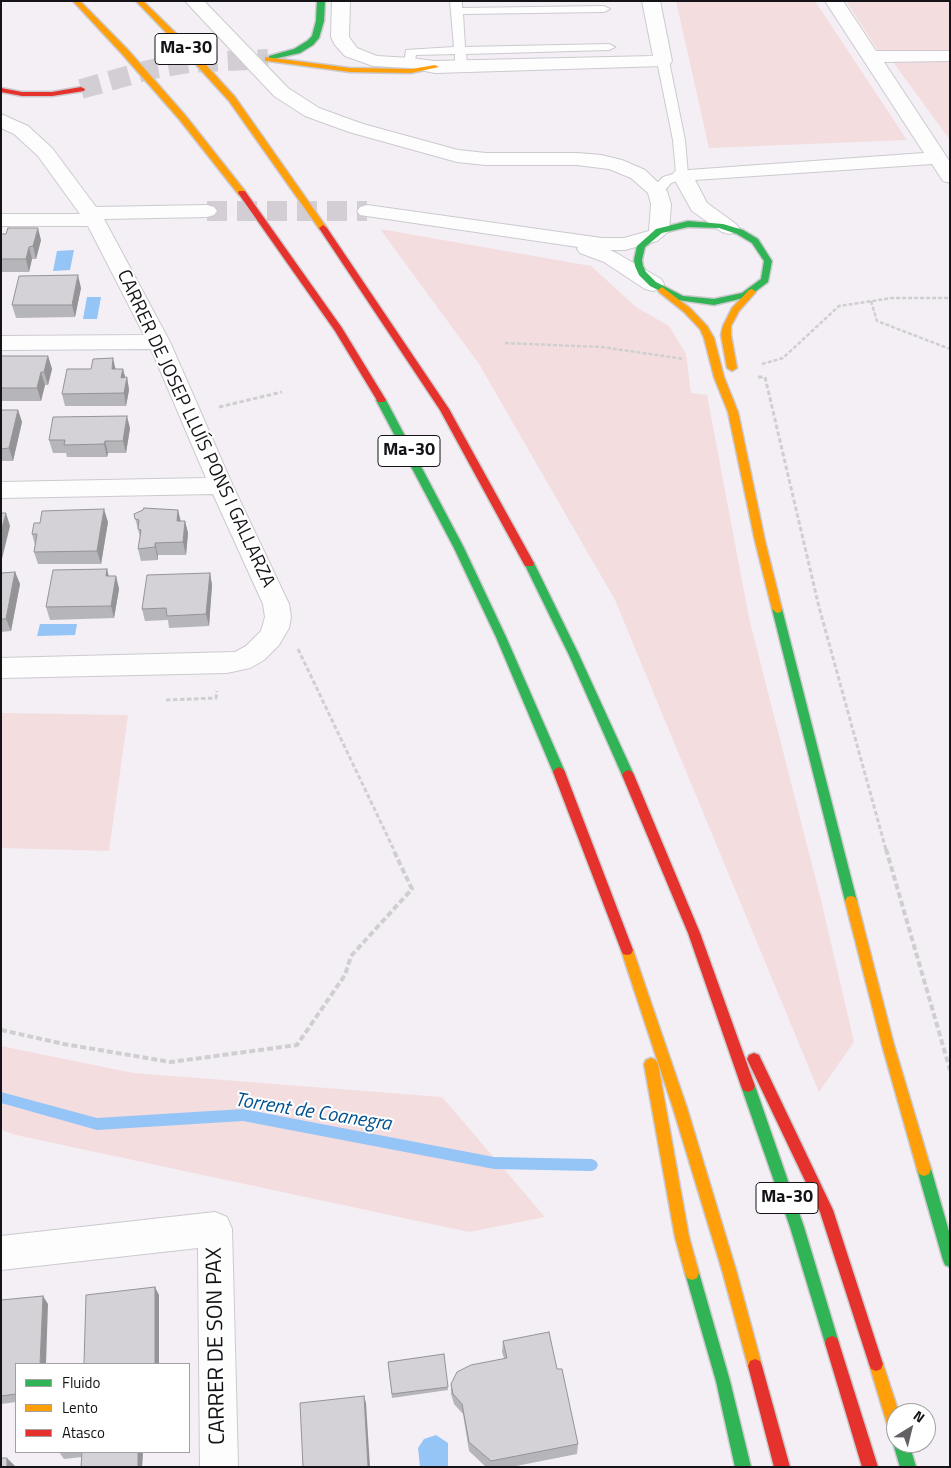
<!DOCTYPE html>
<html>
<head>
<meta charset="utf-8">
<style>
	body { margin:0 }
	#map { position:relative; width:951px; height:1468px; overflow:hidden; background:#f3eff5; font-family:"Titillium Web",sans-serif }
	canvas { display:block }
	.frame { position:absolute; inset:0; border:2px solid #151317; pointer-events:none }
	.legend { position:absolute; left:15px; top:1363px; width:175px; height:90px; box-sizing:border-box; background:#fff; border:1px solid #a1a1a2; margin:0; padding:6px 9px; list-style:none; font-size:15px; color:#151317 }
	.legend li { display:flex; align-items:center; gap:10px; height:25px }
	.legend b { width:25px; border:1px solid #a1a1a2 }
	.north { position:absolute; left:886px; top:1403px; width:50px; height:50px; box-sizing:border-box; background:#fff; border:1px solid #a1a1a2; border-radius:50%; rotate:36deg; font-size:14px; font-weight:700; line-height:20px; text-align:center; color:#151317 }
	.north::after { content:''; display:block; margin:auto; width:18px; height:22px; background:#636065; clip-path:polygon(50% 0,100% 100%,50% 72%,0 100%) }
</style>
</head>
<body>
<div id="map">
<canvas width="951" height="1468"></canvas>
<div class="frame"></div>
<ul class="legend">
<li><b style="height:6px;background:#30b455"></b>Fluido</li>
<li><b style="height:6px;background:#ff9f0a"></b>Lento</li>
<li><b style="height:6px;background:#e5322d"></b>Atasco</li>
</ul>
<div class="north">N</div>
</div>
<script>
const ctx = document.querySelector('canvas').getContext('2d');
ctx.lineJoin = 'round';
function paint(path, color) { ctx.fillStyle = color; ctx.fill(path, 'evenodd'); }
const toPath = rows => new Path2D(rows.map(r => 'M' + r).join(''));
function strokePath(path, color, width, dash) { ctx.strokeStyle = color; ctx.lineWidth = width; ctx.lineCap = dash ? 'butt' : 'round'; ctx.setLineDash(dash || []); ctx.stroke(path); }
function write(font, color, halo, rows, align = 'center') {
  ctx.font = font + ' "Titillium Web",sans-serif'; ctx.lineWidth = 4; ctx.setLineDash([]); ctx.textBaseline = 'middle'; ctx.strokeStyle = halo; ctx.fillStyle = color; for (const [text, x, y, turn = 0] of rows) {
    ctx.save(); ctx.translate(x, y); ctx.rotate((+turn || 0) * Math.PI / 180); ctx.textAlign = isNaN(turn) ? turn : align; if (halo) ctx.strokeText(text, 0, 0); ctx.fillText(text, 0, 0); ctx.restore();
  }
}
const green = toPath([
	[676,1,815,1,907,140,709,148],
	[846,1,950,1,950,50,879,52],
	[950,61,950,140,893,62],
	[380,229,591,266,636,307,669,326,686,354,691,393,707,395,749,618,821,900,854,1042,819,1092,615,600,479,364],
	[1,713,128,715,109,851,1,848],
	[1,1046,133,1073,442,1097,545,1217,469,1232,16,1135,1,1130]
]);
const water = toPath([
	[74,250,70,270,53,271,57,251],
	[87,297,101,297,97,319,83,319],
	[40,624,77,624,75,635,37,636],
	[436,1435,448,1443,448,1467,420,1467,418,1448,424,1439]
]);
const stream = toPath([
	[1,1092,97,1118,243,1109,494,1157,592,1159,596,1161,598,1165,596,1169,592,1171,494,1169,243,1121,97,1130,1,1103,1,1092]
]);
const streetTunnel = toPath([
	[207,211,367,211]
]);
const highwayTunnel = toPath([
	[81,89,148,70,188,63,268,59]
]);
const pathFar2 = toPath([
	[871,301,877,321,950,349],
	[505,343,602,347,684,359],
	[762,364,783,358,839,306,892,298,950,298]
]);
const pathFar1 = toPath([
	[758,377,765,377,819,607,886,850],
	[219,407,282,392],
	[298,649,394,850],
	[166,700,216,698,217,691]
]);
const path = toPath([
	[886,849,950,1070],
	[1,1030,64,1044,171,1062,297,1045,345,975,351,956,412,889,393,849]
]);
const lane = toPath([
	[450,1,462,1,462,8,604,6,610,9,604,12,463,14,465,47,609,44,615,47,609,50,466,54,467,63,461,66,455,63,455,54,416,55,414,65,406,65,404,63,406,50,454,47,450,1],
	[663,58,669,61,685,140,688,175,686,178,671,183,662,194,657,195,652,194,651,191,652,188,663,177,676,173,673,140,657,61,663,58]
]);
const street = toPath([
	[185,1,204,1,288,88,319,108,363,124,458,150,486,153,577,153,601,155,622,160,645,170,667,191,671,204,669,231,657,241,625,250,610,250,618,254,661,279,664,284,661,289,653,291,645,289,604,262,580,253,577,249,578,247,360,215,357,211,360,207,367,205,602,238,624,238,649,231,651,204,648,193,631,178,609,169,577,165,486,165,457,162,349,132,305,116,274,96,185,1],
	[332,1,350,1,349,37,357,48,377,56,410,58,435,61,653,56,642,1,660,1,672,61,669,65,663,66,435,73,410,68,373,66,345,56,335,45,331,37,332,1],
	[825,1,843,1,876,51,950,51,950,61,884,62,950,162,950,183,943,181,932,164,695,180,707,203,736,224,739,228,736,232,729,234,722,232,692,211,672,175,675,171,924,153,825,1],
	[1,114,28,126,52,148,96,207,207,205,214,207,217,211,214,215,207,217,104,219,170,342,233,486,289,604,291,617,289,628,279,645,264,660,250,668,227,673,1,678,1,658,235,652,246,646,261,631,265,617,263,604,213,494,1,498,1,482,206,478,151,349,1,350,1,336,144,335,88,226,1,226,1,214,80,214,38,156,14,134,1,128,1,114],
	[215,1212,227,1217,232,1229,238,1467,200,1467,198,1248,1,1270,1,1236,215,1212]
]);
const fast = toPath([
	[317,1,325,1,324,21,319,38,313,45,300,53,269,60,269,56,294,49,307,41,312,36,316,21,317,1],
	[688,221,723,224,743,230,758,239,772,261,768,282,748,297,714,305,678,300,650,286,639,275,635,266,634,260,637,246,656,229,688,221],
	[688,227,719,228,737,234,752,243,764,261,761,279,742,293,714,299,683,296,656,282,646,272,643,266,642,260,645,247,662,233,688,227],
	[381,397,386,400,464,548,506,637,565,772,563,775,559,777,555,775,553,772,496,637,454,548,376,400,381,397],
	[529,559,534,563,579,655,634,775,632,778,624,778,622,775,569,655,524,563,529,559],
	[777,605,782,609,857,901,855,905,851,906,847,905,845,901,772,609,777,605],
	[748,1080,753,1082,755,1086,804,1227,839,1343,837,1348,832,1350,827,1348,825,1343,790,1227,741,1086,743,1082,748,1080],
	[924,1162,929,1164,931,1169,950,1235,950,1267,945,1265,943,1260,917,1169,919,1164,924,1162],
	[692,1266,697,1268,699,1273,730,1381,751,1467,735,1467,716,1381,685,1273,687,1268,692,1266],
	[896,1437,896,1443,909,1443,916,1467,900,1467,893,1443,896,1437]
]);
const slow = toPath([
	[73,1,80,1,129,51,185,115,245,191,245,195,239,195,179,119,123,55,73,1],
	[136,1,143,1,188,45,235,97,327,228,326,230,320,230,229,101,182,49,136,1],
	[265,57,350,68,411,69,435,65,439,67,411,73,350,72,268,61,265,61,265,57],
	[662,287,690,308,707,326,714,338,724,377,738,412,765,541,782,609,781,612,777,613,772,609,755,541,728,412,714,377,704,338,700,329,684,312,659,292,658,290,662,287],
	[752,289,756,292,739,311,731,326,731,335,737,368,732,371,727,368,721,335,723,326,732,308,749,290,752,289],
	[851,896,855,897,857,901,894,1045,931,1169,929,1174,924,1176,919,1174,917,1169,882,1045,845,901,847,897,851,896],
	[627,945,631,946,633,950,687,1108,736,1270,762,1366,760,1371,755,1373,750,1371,748,1366,722,1270,673,1108,621,950,623,946,627,945],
	[651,1058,656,1060,658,1064,689,1237,699,1273,697,1278,692,1280,687,1278,685,1273,675,1237,644,1064,646,1060,651,1058],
	[876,1357,881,1359,883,1364,899,1413,896,1413,896,1435,891,1432,888,1427,869,1364,871,1359,876,1357]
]);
const jam = toPath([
	[81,87,85,89,84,91,52,96,22,96,1,92,1,88,22,92,52,92,81,87],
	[239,191,245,191,342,328,386,400,384,402,378,402,335,331,238,193,239,191],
	[323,225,327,228,449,409,534,563,533,566,525,566,440,410,319,228,323,225],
	[559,767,563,769,565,772,633,950,631,954,627,955,623,954,621,950,553,772,555,769,559,767],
	[628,770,632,772,634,775,700,933,755,1086,753,1090,748,1092,743,1090,741,1086,688,933,622,775,624,772,628,770],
	[754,1053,759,1055,833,1210,883,1364,881,1369,876,1371,871,1369,869,1364,820,1212,747,1059,749,1055,754,1053],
	[832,1336,837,1338,839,1343,878,1467,862,1467,825,1343,827,1338,832,1336],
	[755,1359,760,1361,762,1366,790,1467,774,1467,748,1366,750,1361,755,1359]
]);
const wall = toPath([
	[1,234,41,240,36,259,32,259,29,272,1,272],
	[81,288,75,317,16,318,12,305],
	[1,356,48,356,52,369,48,385,45,385,41,401,1,401],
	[116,369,123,369,125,377,127,377,129,390,126,406,65,406,62,394],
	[1,410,18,410,22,422,13,461,1,461],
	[130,428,126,453,108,453,107,457,67,457,66,453,53,453,49,440],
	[178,510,180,521,185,521,188,533,186,555,158,555,158,560,141,561,138,549,140,537,134,514],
	[108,522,101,564,38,564,34,552,35,545,32,534],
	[15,572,20,584,11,631,1,632,1,573],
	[210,573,212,585,209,626,169,628,168,620,145,621,142,609],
	[116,576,119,589,114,618,50,620,46,607],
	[1,1300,48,1304,16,1364,16,1402,1,1404],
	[503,1341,557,1369,578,1444,577,1454,511,1467,486,1467,469,1451,463,1414,454,1404,451,1394,451,1384,504,1358,502,1352],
	[444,1354,448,1390,392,1398,388,1362],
	[59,1452,143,1452,142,1467,81,1467,82,1457,64,1459]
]);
const shadedWall = toPath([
	[38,228,41,240,36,259,33,246],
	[29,247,32,259,29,272,26,259],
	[78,275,81,288,75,317,72,305],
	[48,356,52,369,48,385,44,372],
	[113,358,116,371,112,369],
	[123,369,126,381,121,378],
	[41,372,45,385,41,401,37,388],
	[127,377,129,390,126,406,124,393],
	[18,410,22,422,13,461,9,448],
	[127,416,130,428,126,453,123,441],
	[105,441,108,453,107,457,104,444],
	[104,509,108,522,101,564,97,551],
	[178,510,181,522,177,521],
	[6,513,10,526,1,563,1,532],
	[185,521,188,533,186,555,183,542],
	[155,543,158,555,158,560,155,547],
	[107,569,110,581,106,576],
	[15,572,20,584,11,631,6,619],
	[210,573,212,585,209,626,206,614],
	[116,576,119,589,114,618,111,606],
	[155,1287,159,1295,159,1364,155,1364],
	[43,1296,48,1304,46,1364,40,1364],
	[364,1396,366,1403,370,1467,368,1467],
	[138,1452,143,1452,142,1467,138,1467],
	[7,1458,16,1467,7,1467]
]);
const building = toPath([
	[8,228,38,228,33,246,29,247,26,259,1,259,1,234,6,234,8,228],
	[78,275,72,305,12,305,19,276,78,275],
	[1,356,48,356,44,372,41,372,37,388,1,388,1,356],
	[113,358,112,369,123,369,121,378,127,377,124,393,62,394,67,369,91,369,93,359,113,358],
	[1,410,18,410,9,448,1,449,1,410],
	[127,416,123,441,105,441,104,444,64,445,65,440,49,440,53,417,127,416],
	[144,508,178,510,177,521,185,521,183,542,155,543,155,547,138,549,141,530,138,529,139,520,135,519,134,514,143,510,144,508],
	[104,509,97,551,34,552,37,534,32,534,34,523,40,523,42,511,104,509],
	[1,513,6,513,1,532,1,513],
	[107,569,106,576,116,576,111,606,46,607,53,570,107,569],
	[15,572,6,619,1,619,1,573,15,572],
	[210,573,206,614,167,616,166,608,142,609,147,575,210,573],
	[155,1287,155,1364,84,1364,86,1295,155,1287],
	[43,1296,40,1364,16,1364,16,1394,1,1396,1,1300,43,1296],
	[549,1332,557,1369,562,1369,578,1444,491,1461,469,1442,462,1404,453,1394,451,1384,457,1372,471,1365,507,1358,503,1341,549,1332],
	[444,1354,448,1387,392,1394,388,1362,444,1354],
	[364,1396,368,1467,303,1467,300,1403,364,1396],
	[82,1452,138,1452,138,1467,81,1467,82,1452],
	[1,1458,7,1458,7,1467,1,1467,1,1458]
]);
const shields = [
	[186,49,62],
	[409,451,62],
	[787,1198,62]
];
const shieldNames = [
	["Ma-30",186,49],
	["Ma-30",409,451],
	["Ma-30",787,1198]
];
const streetNames = [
	["CARRER DE JOSEP LLUÍS PONS I GALLARZA",195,429,65]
];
const waterNames = [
	["Torrent de Coanegra",313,1113,9]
];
const nearStreetnames = [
	["CARRER DE SON PAX",217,1346,-91]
];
paint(green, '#f4dddf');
paint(water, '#95c4f6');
paint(stream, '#95c4f6');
strokePath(streetTunnel, '#d2ced4', 20, [20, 10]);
strokePath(highwayTunnel, '#d2ced4', 20, [20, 10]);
strokePath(lane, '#cccace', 2);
strokePath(street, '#cccace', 2);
strokePath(fast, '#cccace', 3);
strokePath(slow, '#cccace', 3);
strokePath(jam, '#cccace', 3);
strokePath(pathFar2, '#d0cfd0', 2.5, [4, 2]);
strokePath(pathFar1, '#d0cfd0', 3, [4.5, 2.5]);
strokePath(path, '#d0cfd0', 4, [6, 3]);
paint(lane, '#fdfdfe');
paint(street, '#fdfdfe');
paint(fast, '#30b455');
paint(slow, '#ff9f0a');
paint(jam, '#e5322d');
paint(wall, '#b6b5b9');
paint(shadedWall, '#949396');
paint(building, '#d4d2d7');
strokePath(building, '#949396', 1);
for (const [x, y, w] of shields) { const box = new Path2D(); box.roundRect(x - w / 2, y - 15.5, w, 31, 4); ctx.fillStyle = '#fff'; ctx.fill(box); strokePath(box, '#151317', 1); }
write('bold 18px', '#151317', null, shieldNames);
write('19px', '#151317', '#fff', streetNames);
write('italic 20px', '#005290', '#fff', waterNames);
write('22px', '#151317', '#fff', nearStreetnames);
</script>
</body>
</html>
